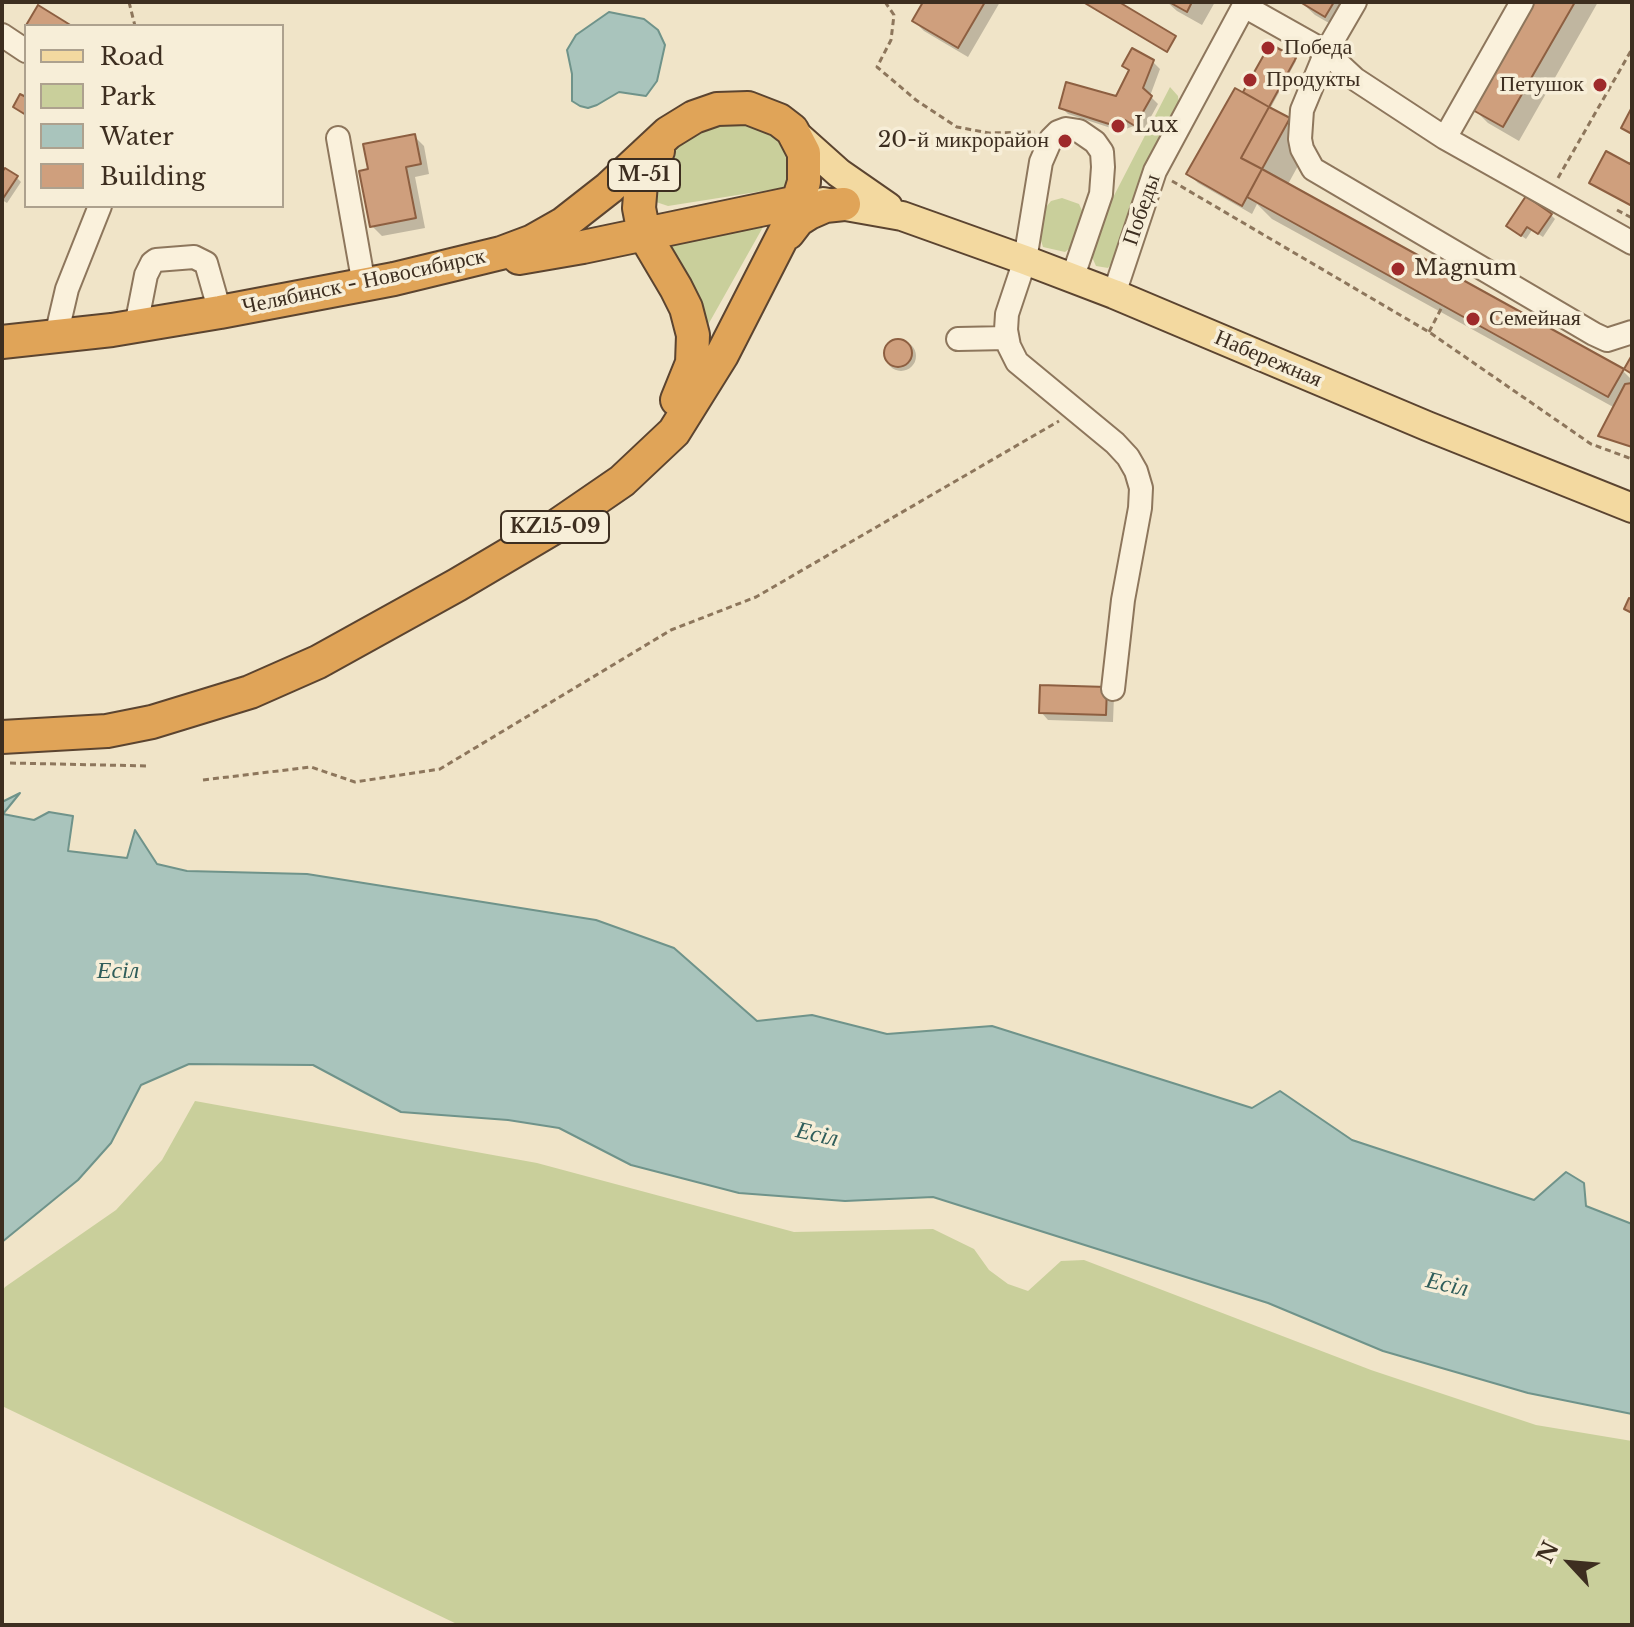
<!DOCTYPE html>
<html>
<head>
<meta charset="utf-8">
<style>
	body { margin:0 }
	#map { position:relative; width:1634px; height:1627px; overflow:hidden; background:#f0e4c8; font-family:"Libre Baskerville",serif }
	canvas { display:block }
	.frame { position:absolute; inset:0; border:4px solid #3d2e20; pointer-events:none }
	.legend { position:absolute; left:24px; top:24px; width:260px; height:184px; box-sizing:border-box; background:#f7eed8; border:2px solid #ada18e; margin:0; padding:10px 14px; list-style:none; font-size:24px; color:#3d2e20 }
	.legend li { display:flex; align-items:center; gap:16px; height:40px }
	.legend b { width:40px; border:2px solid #ada18e }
	.north { position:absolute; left:1530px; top:1523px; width:80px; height:80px; -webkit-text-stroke:6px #f7eed8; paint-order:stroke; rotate:296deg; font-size:22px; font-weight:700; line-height:32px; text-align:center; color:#3d2e20 }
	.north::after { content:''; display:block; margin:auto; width:28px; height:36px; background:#3d2e20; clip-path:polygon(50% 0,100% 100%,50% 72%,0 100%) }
</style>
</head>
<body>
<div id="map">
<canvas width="1634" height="1627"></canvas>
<div class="frame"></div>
<ul class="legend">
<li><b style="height:10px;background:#f3d9a0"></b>Road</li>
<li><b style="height:22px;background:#c9cf9b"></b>Park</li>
<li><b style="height:22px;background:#a9c4bc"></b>Water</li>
<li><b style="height:22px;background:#cf9f7d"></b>Building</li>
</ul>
<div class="north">N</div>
</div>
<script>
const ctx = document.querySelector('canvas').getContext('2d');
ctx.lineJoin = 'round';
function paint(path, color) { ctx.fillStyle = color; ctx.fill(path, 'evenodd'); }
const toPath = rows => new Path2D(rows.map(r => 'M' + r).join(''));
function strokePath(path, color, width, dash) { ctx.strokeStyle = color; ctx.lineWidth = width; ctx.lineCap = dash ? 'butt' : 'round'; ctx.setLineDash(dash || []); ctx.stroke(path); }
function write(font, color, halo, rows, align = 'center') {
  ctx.font = font + ' "Libre Baskerville",serif'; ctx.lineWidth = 7; ctx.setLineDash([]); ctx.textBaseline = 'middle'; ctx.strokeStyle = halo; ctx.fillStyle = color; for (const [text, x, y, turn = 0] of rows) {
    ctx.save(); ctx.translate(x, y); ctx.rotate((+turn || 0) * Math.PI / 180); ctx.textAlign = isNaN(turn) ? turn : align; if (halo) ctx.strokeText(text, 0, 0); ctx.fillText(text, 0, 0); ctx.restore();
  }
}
const green = toPath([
	[1170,87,1178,96,1179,107,1143,170,1122,248,1108,268,1096,266,1092,257,1094,239,1104,215],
	[730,120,767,127,796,155,790,185,782,188,668,206,653,201,647,182,682,139],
	[1062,198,1079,204,1085,217,1073,246,1065,252,1043,247,1038,231,1042,212,1051,201],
	[772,211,704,332,657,235],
	[195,1101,537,1163,794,1232,933,1229,974,1249,989,1270,1008,1284,1028,1291,1061,1261,1084,1260,1371,1370,1536,1425,1632,1441,1632,1625,459,1625,2,1406,2,1292,5,1287,116,1210,162,1160]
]);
const water = toPath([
	[609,12,644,19,658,30,665,45,657,81,646,96,619,92,597,105,588,108,580,106,572,101,572,74,567,50,576,35,609,12],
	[20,793,3,814,34,820,49,812,73,816,68,851,127,858,135,830,157,864,187,871,307,874,596,920,674,948,757,1021,812,1015,887,1034,992,1026,1252,1108,1280,1091,1352,1140,1534,1200,1566,1172,1584,1183,1586,1206,1632,1224,1632,1414,1528,1393,1383,1351,1268,1303,933,1197,845,1201,739,1193,631,1165,559,1128,508,1120,401,1112,313,1065,189,1064,141,1085,111,1143,78,1180,2,1242,2,802,20,793]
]);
const shadow = toPath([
	[925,2,1000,2,968,57,924,31,914,21],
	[1167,2,1215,2,1202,25,1177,11],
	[1301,2,1357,2,1341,30,1315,15],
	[1534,2,1598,2,1519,141,1488,123,1473,108],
	[1294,60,1296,61,1270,109,1289,120,1311,142,1287,186,1623,371,1632,380,1632,446,1600,436,1615,408,1272,219,1257,204,1252,214,1198,183,1188,173,1252,98,1245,92],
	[1153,62,1160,69,1150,96,1158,104,1143,131,1134,126,1120,131,1068,114,1061,107,1117,98,1131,72,1124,65],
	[414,136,424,146,429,174,415,177,425,228,382,236,372,226,371,171],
	[2,176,17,178,21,182,7,203,2,200],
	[1551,215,1555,219,1543,237,1532,230,1526,239,1513,230],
	'886 356a15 15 0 1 1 30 0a15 15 0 1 1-30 0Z',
	[1106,689,1114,696,1113,722,1048,720,1041,712]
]);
const building = toPath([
	[923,2,985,2,958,48,912,21,923,2],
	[1083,2,1119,2,1176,36,1167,52,1083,2],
	[1169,2,1192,2,1187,12,1169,2],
	[1300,2,1334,2,1325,17,1300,2],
	[1532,2,1575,2,1503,127,1471,109,1532,2],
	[38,5,72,26,25,27,38,5],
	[1270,44,1296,58,1269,107,1243,92,1270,44],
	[1132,48,1154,60,1143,88,1152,96,1135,126,1125,120,1112,125,1059,108,1066,82,1116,96,1129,70,1122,66,1132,48],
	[1235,88,1269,107,1241,158,1262,169,1242,206,1186,174,1235,88],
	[20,94,26,97,26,115,13,107,20,94],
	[1269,107,1290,118,1262,169,1241,158,1269,107],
	[1632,107,1632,134,1621,128,1632,107],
	[415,134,421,164,406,167,416,218,370,227,359,171,368,169,363,144,415,134],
	[1606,151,1630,164,1632,160,1632,206,1589,183,1606,151],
	[5,168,18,176,2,200,2,172,5,168],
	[1262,169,1624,369,1608,397,1247,197,1262,169],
	[1526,196,1552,214,1538,234,1527,227,1521,236,1506,226,1526,196],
	'884 353a14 14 0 1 1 28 0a14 14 0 1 1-28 0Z',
	[1632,355,1632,374,1624,369,1632,355],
	[1632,383,1632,447,1598,436,1625,384,1632,383],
	[1629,598,1632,599,1632,613,1624,609,1629,598],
	[1040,685,1107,687,1106,715,1039,713,1040,685]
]);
const path = toPath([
	[129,2,135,26],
	[885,2,894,15,891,40,877,67,916,100,957,127,989,133,1035,132],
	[1558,178,1632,49],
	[1172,181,1429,332,1591,444,1632,459],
	[1617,210,1632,218],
	[1429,332,1443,305],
	[10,763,150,766],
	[203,780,311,767,355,782,440,769,671,630,756,597,1059,421]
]);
const minor = toPath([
	[1355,2,1326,52,1302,110,1300,139,1302,149,1313,169,1594,334,1607,340,1632,332],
	[1244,6,1326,52,1355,79,1445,138,1632,243],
	[2,35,26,51],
	[338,138,364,285],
	[1445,138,1522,2],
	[1072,279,1101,194,1103,167,1102,152,1095,142,1079,131,1066,129,1058,132,1051,139,1041,162,1025,260,1007,314,1006,330,1009,346,1017,362,1115,443,1128,457,1136,471,1141,488,1140,508,1123,600,1113,689],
	[1114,294,1155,171,1246,2],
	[136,326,146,275,152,263,156,260,194,257,206,263,220,312],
	[56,336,67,289,100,206],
	[958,339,1007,338]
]);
const major = toPath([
	[792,131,839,173,888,207],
	[823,202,902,216,1025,260,1114,294,1427,426,1632,508]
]);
const highway = toPath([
	[658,151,641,183,639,208,644,234,676,288,686,308,693,335,692,363,677,400],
	[788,233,798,220,809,213,825,206,844,204],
	[519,258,583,247,798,202],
	[2,342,112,330,220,312,394,279,501,253,533,241,563,224,609,188,668,133,694,117,717,109,748,108,779,120,792,130,804,153,804,182,794,214,722,355,674,432,622,481,555,527,457,585,318,662,250,692,152,722,107,731,2,737]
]);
const markers = [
	[1268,48,8,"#9e2a2b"],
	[1250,80,8,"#9e2a2b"],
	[1600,85,8,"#9e2a2b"],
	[1118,126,8,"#9e2a2b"],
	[1065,141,8,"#9e2a2b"],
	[1398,269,8,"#9e2a2b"],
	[1473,319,8,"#9e2a2b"]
];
const shields = [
	[644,175,72],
	[555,527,108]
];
const shieldNames = [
	["M-51",644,175],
	["KZ15-09",555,527]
];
const poiNames = [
	["Победа",1284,48],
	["Продукты",1266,80],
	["Петушок",1584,85,"right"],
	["Lux",1134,126],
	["20-й микрорайон",1049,141,"right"],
	["Magnum",1414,269],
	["Семейная",1489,319]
];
const streetNames = [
	["Победы",1142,210,-71],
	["Челябинск - Новосибирск",364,282,-12],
	["Набережная",1268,359,23]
];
const waterNames = [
	["Есіл",118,971],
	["Есіл",817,1135,13],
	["Есіл",1447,1285,13]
];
paint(green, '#c9cf9b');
paint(water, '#a9c4bc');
strokePath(water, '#6f938a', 2);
paint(shadow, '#0003');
paint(building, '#cf9f7d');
strokePath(building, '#8d5f41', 2);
strokePath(minor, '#8d765c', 26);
strokePath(major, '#5b4430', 32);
strokePath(highway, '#5b4430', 36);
strokePath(path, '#8d765c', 3, [6, 4]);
strokePath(minor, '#faf1dc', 22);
strokePath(major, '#f3d9a0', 28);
strokePath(highway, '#e0a458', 32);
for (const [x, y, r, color] of markers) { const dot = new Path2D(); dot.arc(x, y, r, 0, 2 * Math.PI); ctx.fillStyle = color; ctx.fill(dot); strokePath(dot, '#f7eed8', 3); }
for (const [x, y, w] of shields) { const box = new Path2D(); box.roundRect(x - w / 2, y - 16, w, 32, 6); ctx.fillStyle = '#f7eed8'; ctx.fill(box); strokePath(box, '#3d2e20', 2); }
write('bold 20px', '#3d2e20', null, shieldNames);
write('22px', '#3d2e20', '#f7eed8', poiNames, 'left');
write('22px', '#3d2e20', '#f7eed8', streetNames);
write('italic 24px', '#2f5d5a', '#f7eed8', waterNames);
</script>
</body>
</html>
